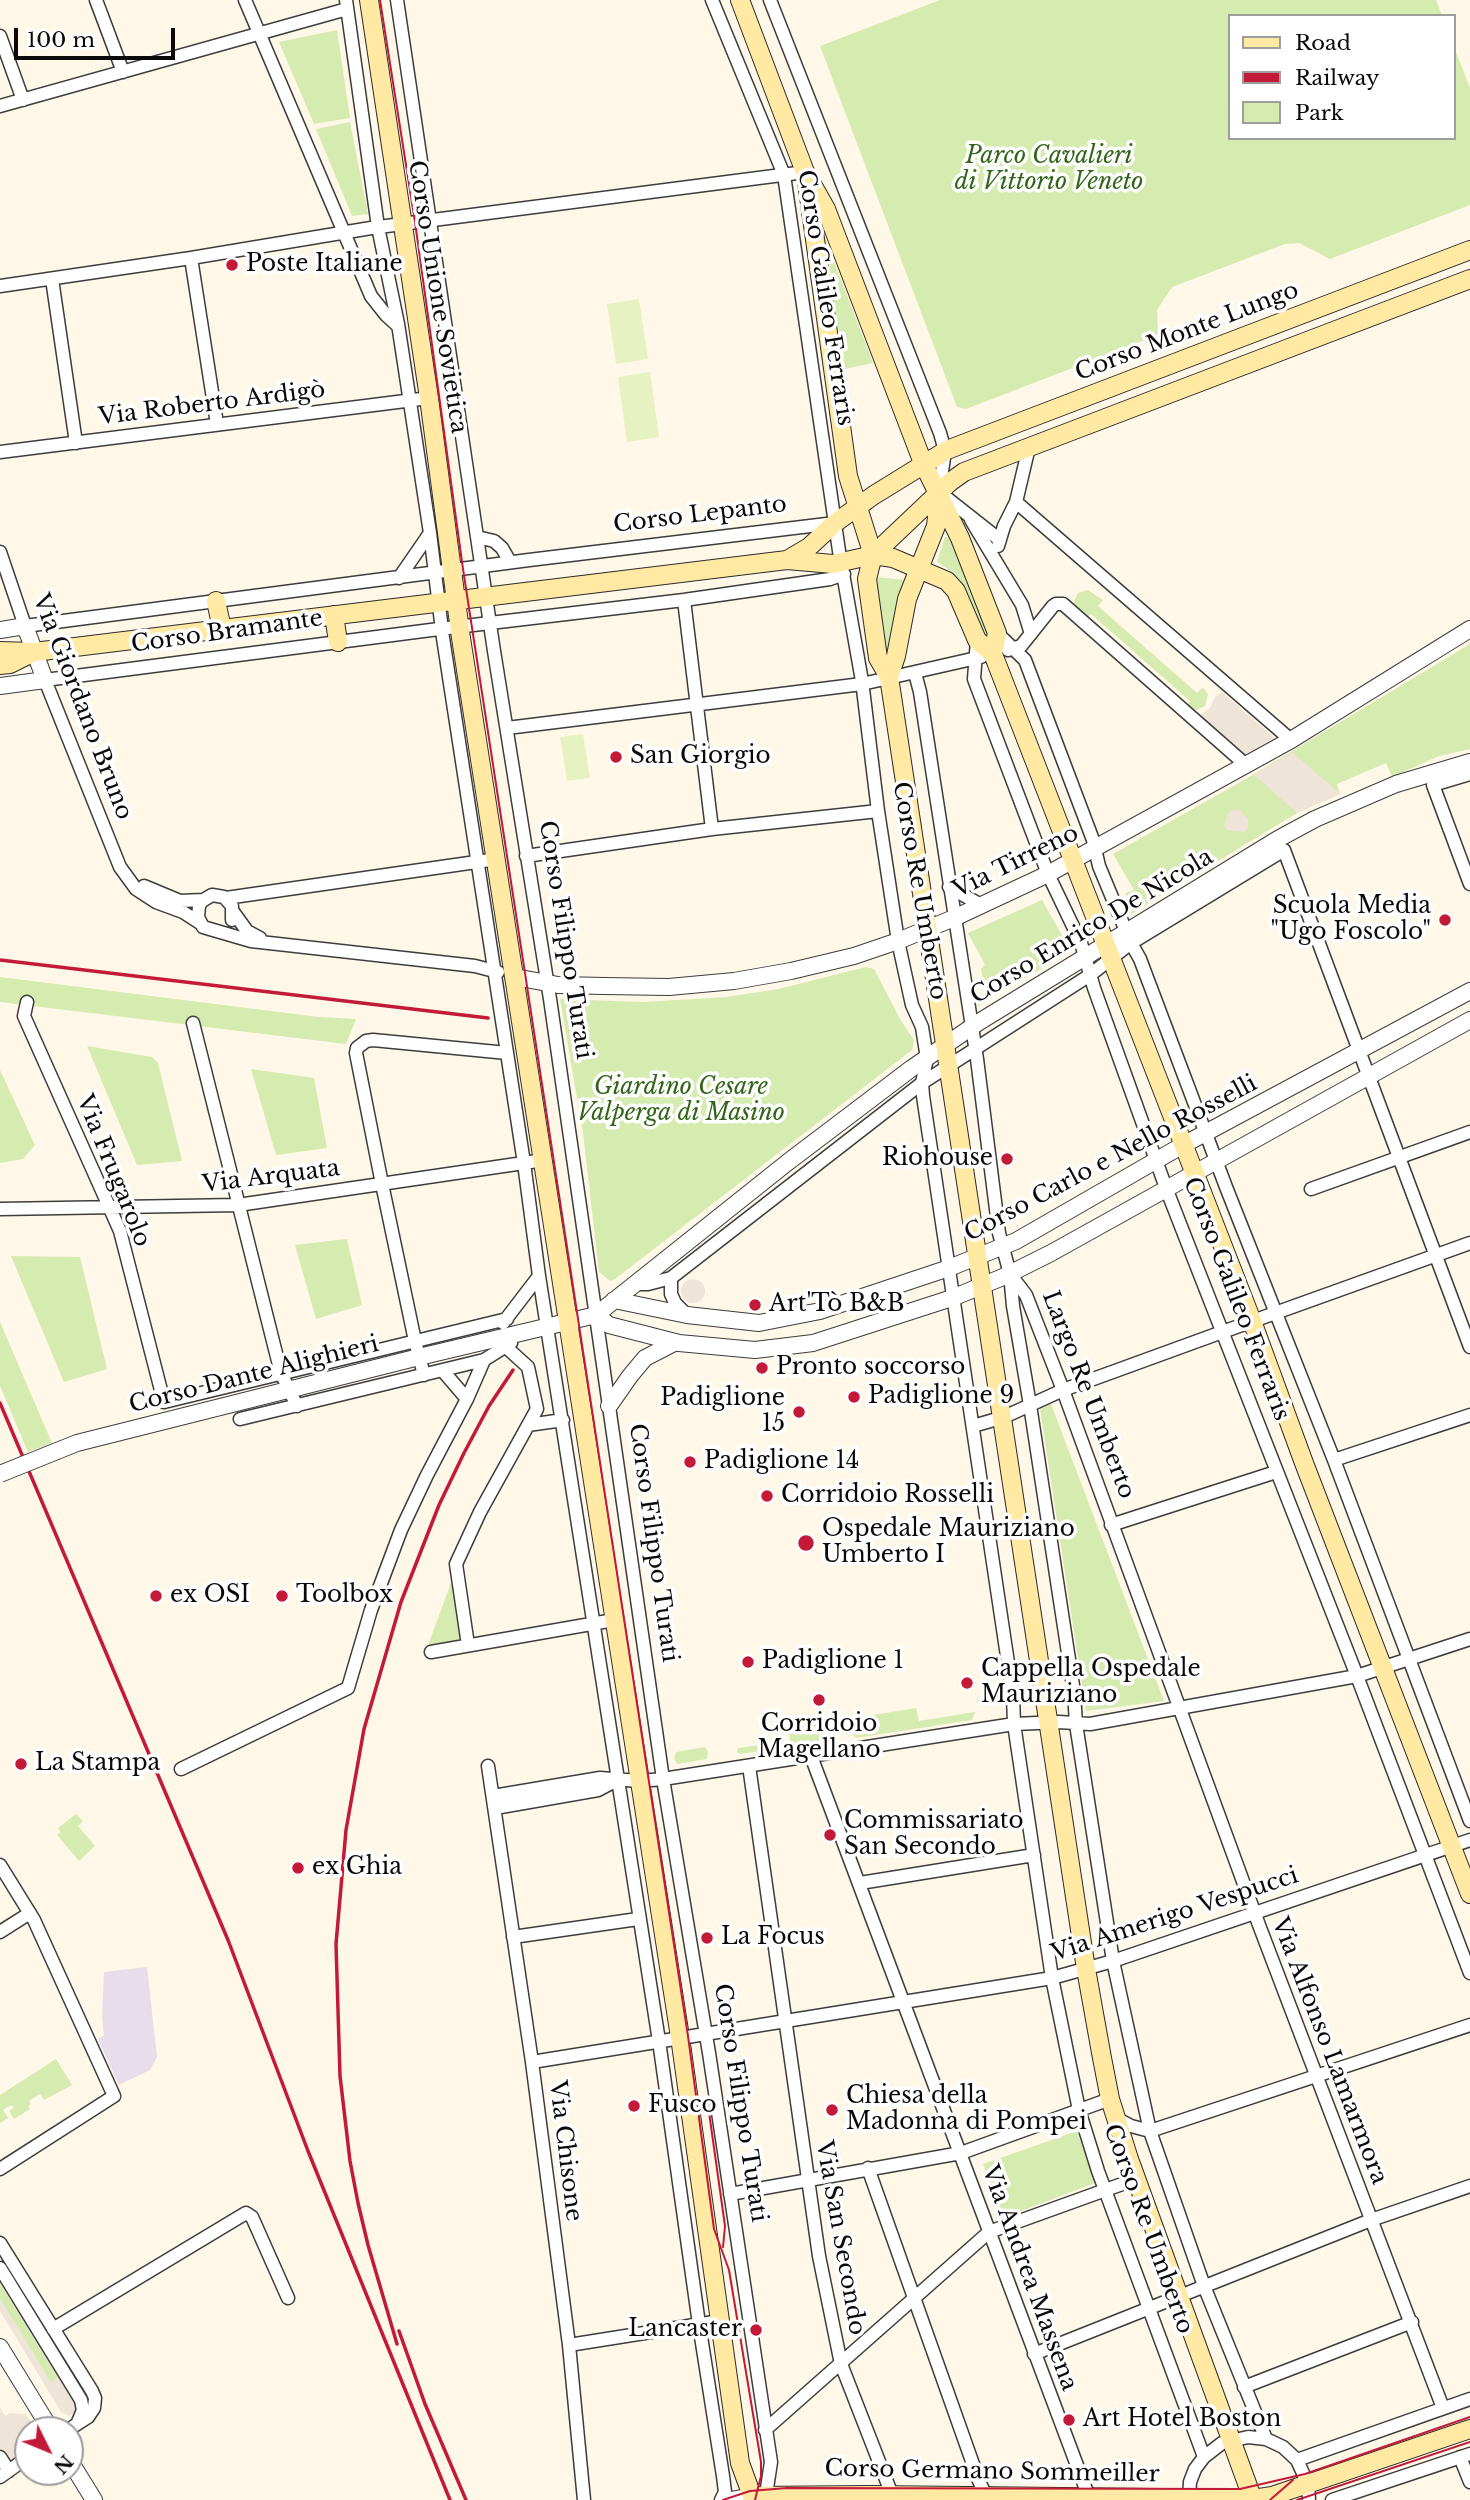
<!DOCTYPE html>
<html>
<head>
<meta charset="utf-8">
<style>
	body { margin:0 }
	#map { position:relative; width:1470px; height:2500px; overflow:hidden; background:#fff7e8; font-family:"Libre Baskerville",serif }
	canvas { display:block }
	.legend { position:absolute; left:1228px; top:14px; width:228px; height:126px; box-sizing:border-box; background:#fff; border:2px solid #9d9d9d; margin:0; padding:9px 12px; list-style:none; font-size:21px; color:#0a0a0a }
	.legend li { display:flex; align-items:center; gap:14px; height:35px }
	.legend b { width:35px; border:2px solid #9d9d9d }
	.north { position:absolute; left:14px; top:2416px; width:70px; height:70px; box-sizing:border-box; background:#fff; border:2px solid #9d9d9d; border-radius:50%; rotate:133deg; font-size:19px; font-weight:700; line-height:28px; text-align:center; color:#0a0a0a }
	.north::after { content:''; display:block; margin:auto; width:24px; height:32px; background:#c21a38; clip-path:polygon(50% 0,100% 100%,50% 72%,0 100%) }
	.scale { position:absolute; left:14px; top:28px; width:161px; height:32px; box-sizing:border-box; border:4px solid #0a0a0a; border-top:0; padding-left:9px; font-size:21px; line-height:24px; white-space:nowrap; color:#0a0a0a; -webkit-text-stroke:5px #fff; paint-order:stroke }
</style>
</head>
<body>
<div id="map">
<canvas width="1470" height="2500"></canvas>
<ul class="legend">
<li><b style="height:9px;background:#ffe9a3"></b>Road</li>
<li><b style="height:9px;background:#c21a38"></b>Railway</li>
<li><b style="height:19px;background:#d6ebaf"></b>Park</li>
</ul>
<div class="north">N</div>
<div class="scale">100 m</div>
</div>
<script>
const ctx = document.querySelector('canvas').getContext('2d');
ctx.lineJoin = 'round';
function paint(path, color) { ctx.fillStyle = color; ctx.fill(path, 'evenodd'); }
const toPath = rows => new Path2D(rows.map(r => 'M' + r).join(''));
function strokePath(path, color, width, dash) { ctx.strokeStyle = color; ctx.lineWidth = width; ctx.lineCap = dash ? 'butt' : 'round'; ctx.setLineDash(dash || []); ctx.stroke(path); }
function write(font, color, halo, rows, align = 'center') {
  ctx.font = font + ' "Libre Baskerville",serif'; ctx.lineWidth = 7; ctx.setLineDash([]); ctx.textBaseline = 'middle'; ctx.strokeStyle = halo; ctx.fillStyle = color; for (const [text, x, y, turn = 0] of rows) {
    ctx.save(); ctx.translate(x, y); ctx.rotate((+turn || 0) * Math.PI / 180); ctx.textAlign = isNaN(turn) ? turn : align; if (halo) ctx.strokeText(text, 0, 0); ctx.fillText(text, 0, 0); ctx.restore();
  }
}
const industrial = toPath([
	[147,1967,157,2057,150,2070,119,2085,98,2039,104,2036,102,2017,104,1972]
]);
const green = toPath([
	[940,0,1436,0,1442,16,1230,16,1230,138,1454,138,1454,47,1470,88,1470,205,1330,259,1299,243,1285,244,1172,287,1157,310,1158,335,966,409,957,407,820,46],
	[337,30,350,118,314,124,279,42],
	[350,122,368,214,352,216,316,129],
	[823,233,873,363,845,369],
	[945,537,949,537,992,642,987,644,961,582,954,573,937,562],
	[875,577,905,580,906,582,893,623,891,647,886,661],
	[1088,590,1103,600,1098,606,1197,693,1203,687,1204,689,1208,694,1205,706,1193,711,1186,707,1190,701,1091,614,1085,620,1074,606,1074,601,1078,593],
	[1470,644,1470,749,1439,756,1392,777,1386,763,1337,784,1340,794,1297,813,1131,914,1126,893,1134,890,1113,854,1244,780],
	[1042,900,1071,951,976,1007,986,995,981,969,985,965,968,933],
	[866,967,874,969,900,1019,914,1040,912,1050,615,1279,610,1281,599,1272,583,1133,560,999,643,1002,726,997,779,989],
	[0,977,319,1017,356,1019,346,1044,0,1002],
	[87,1046,152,1057,158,1063,182,1161,137,1165],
	[251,1069,314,1078,327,1148,276,1155],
	[0,1070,35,1145,23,1159,0,1163],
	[347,1239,362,1305,316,1319,295,1245],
	[11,1256,80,1257,107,1369,64,1382],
	[0,1322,52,1443,28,1452,0,1386],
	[1051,1404,1164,1701,1086,1711,1040,1409],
	[455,1572,466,1643,426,1651],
	[916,1708,919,1721,975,1712,972,1720,856,1738,852,1734,849,1719],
	[821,1723,824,1742,740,1754,737,1752,738,1748,790,1741,789,1728],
	[705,1747,708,1752,707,1759,677,1764,674,1758,676,1752],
	[76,1814,83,1821,78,1826,95,1846,79,1861,57,1835,61,1832,58,1828],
	[56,2059,72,2085,44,2100,40,2094,29,2101,31,2104,28,2106,30,2109,14,2119,9,2111,14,2108,11,2105,3,2110,8,2118,0,2123,0,2095],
	[1077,2131,1095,2183,1003,2218,983,2164],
	[0,2283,58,2378,51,2383,0,2299]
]);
const pitch = toPath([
	[639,299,648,359,616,364,607,304],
	[650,372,659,437,627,442,618,377],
	[583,734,590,778,567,781,560,737]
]);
const plaza = toPath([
	[1222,692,1276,739,1244,757,1198,716,1210,708,1215,697],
	[1292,752,1335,789,1340,794,1297,813,1254,775],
	[1234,809,1240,810,1248,819,1248,828,1244,832,1227,830,1224,826,1228,813],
	'681 1291a12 12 0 1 1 24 0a12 12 0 1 1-24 0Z',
	[0,2283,76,2403,75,2411,69,2416,61,2412,0,2311,0,2299,51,2382,58,2378],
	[0,2407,5,2416,10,2413,25,2414,38,2430,28,2430,28,2450,13,2459,6,2458,0,2448]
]);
const minor = toPath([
	[96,0,123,72],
	[245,0,371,296,386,315,398,326],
	[346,0,378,227,398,324,430,533,443,638,524,1163,539,1276,659,2041,699,2324,723,2476,725,2492,721,2500],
	[397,0,494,651,550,999,663,1779,709,2053,771,2462,766,2495],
	[712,0,784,175,839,551,862,681,878,811,898,941,912,1005,922,1027,925,1046,927,1058,922,1083,923,1096,1013,1696,1014,1724,1052,1978,1079,2110,1098,2171,1204,2457],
	[770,0,940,433,945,451,939,492,1000,540],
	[0,36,23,100],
	[0,106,347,9],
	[191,258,217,424],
	[52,279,76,443],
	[0,286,191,258,371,228,805,172],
	[0,452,429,398],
	[1016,502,1291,740],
	[971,520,1022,605,1031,634],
	[477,537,494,541,502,548,510,562],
	[998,546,1004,526,1016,502,1029,447],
	[0,552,25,626,529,560,835,523],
	[399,578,430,533],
	[684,600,712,829],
	[997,633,1025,660,1093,840,1099,866,1131,943,1140,959,1226,1187,1334,1460,1470,1821],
	[977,640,974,679,1048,874,1081,943,1094,988,1166,1188,1357,1676,1470,1973],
	[1008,650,1021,646,1053,606,1056,604,1063,604,1246,765],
	[915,673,920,692,977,1059,999,1233,1010,1274,1013,1306,1030,1405,1074,1692,1076,1724,1113,1961,1150,2131,1204,2286,1266,2439],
	[507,728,862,684,981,657],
	[1470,774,1433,785,1470,884],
	[526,856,712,829,878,811],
	[144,886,180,901,203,900],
	[949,887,981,905],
	[226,898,497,859],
	[234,913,247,931,260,938],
	[232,920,232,906,224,897,212,895,202,901,199,906,198,917,203,927,251,941,475,966,498,972],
	[200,923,183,912,156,902,136,889,120,867,45,680,431,630,684,600,830,579,844,574],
	[27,1002,24,1016,120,1231,164,1402,507,1319],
	[193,1023,281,1373,297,1406],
	[1311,1189,1470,1132],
	[0,1209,238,1205,544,1160],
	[1010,1274,1026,1295,1063,1390,1259,1925,1443,2408],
	[671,1278,671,1294,675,1303,687,1315],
	[633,1284,648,1284,671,1278,922,1083,1090,975,1131,943,1284,850,1470,1347],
	[503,1323,539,1276],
	[443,1371,467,1399],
	[424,1375,415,1341,382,1184,356,1053,357,1048,366,1041,373,1040,507,1053],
	[240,1419,484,1360,511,1343],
	[528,1425,563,1420],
	[973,1426,1004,1417,1063,1390,1214,1335,1470,1243],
	[1334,1460,1470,1415],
	[1111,1525,1276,1472],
	[468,1645,456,1564,480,1512,537,1409,528,1367,506,1347],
	[431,1652,614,1620],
	[811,1756,1090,2500],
	[488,1766,532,2062,569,2345,584,2500],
	[749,1766,819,2256,841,2364,894,2500],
	[181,1769,348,1688,371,1610,401,1530,427,1475,467,1399,484,1360],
	[493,1796,600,1778,639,1781,663,1779,1014,1724,1059,1722,1090,1724,1357,1676,1470,1639],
	[495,1808,598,1790,617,1780],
	[0,1865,34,1920,114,2096,0,2169],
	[860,1883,1034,1855],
	[0,1932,30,1913],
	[513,1937,638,1919],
	[532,2062,1052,1978,1113,1961,1470,1840],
	[1116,2118,1131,2126,1150,2131,1470,2025],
	[868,2168,979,2481,988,2500],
	[730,2194,961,2153,1110,2099],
	[0,2243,92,2391,95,2398,94,2408,88,2417,71,2428],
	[0,2268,81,2400,83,2410,78,2422],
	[53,2329,246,2213,252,2217,288,2298],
	[569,2345,720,2321],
	[1034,2354,1371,2220,1470,2186],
	[1244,2387,1412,2322],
	[765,2430,989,2232,1136,2179],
	[0,2457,9,2471],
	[1460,2457,1470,2482],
	[1297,2460,1470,2399],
	[0,2477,28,2457],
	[1189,2500,1190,2482,1195,2469,1204,2457,1222,2443,1248,2437,1266,2439,1283,2447,1297,2460,1308,2484,1309,2500],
	[1332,2500,1470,2454]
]);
const tertiary = toPath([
	[0,630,25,626,45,680,0,686],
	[515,977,558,985,604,986,669,987,734,981,791,971,854,956,898,941,954,918,1048,874,1095,848,1291,740,1470,629],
	[614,1300,687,1315,759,1323,820,1311,949,1268,1016,1241,1183,1145,1470,991],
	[596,1315,609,1325,679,1343,755,1350,813,1343,952,1298,1003,1277,1051,1253,1470,1020],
	[609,1406,630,1376,645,1358,676,1342],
	[57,1451,77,1443,419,1357,596,1315,788,1162,912,1068,979,1022,1278,839,1315,819,1396,784,1470,762],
	[0,2347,51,2430],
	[70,2461,94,2500],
	[731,2500,752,2496,754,2500]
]);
const secondary = toPath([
	[369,0,429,398,461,638,680,2037,740,2463,752,2496,871,2495,1253,2499,1272,2496,1470,2429],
	[740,0,805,172,826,209,923,463,960,538,997,633,993,654],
	[807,182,848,476,873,555],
	[787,560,809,547,835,523,874,495,947,450,1470,250],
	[216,601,222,629],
	[334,615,338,642],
	[0,651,34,652,787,560,833,564,873,555,893,558,947,581,956,591,977,640,993,654,1252,1321,1304,1463,1470,1894],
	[0,665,10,664,30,654],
	[889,677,896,656,907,599,936,526,939,497],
	[1253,2500,1129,2159,1110,2099,1102,2058,1086,1969,889,677,878,658,867,579,873,555,950,482,964,472,1470,279]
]);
const tram = toPath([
	[380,0,415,222,463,569,688,2036,714,2229,729,2270,761,2462,761,2476,755,2500],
	[708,2105,725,2226,723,2247],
	[723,2500,750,2491,787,2488,1240,2489,1305,2474,1470,2417],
	[1270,2500,1293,2480],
	[1297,2500,1470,2442]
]);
const rail = toPath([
	[0,960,488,1018],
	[0,1403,228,1940,308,2151,450,2500],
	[399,2331,425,2404,466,2500],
	[397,2344,368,2245,358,2203,350,2161,340,2076,336,1944,346,1830,364,1729,401,1602,439,1505,464,1453,489,1406,513,1370]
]);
const tertiaryBridge = toPath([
	[0,1474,57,1451]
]);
const markers = [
	[232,265,7,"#c21a38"],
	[616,757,7,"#c21a38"],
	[1445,920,7,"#c21a38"],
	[1007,1159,7,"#c21a38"],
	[755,1305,7,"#c21a38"],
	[762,1368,7,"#c21a38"],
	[854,1397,7,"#c21a38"],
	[799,1412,7,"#c21a38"],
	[690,1462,7,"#c21a38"],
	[767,1496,7,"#c21a38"],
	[806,1543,9,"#c21a38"],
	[156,1596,7,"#c21a38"],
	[282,1596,7,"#c21a38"],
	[748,1662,7,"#c21a38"],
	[967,1683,7,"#c21a38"],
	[819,1700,7,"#c21a38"],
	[21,1764,7,"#c21a38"],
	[830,1835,7,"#c21a38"],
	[298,1868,7,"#c21a38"],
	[707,1938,7,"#c21a38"],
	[634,2106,7,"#c21a38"],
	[832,2110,7,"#c21a38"],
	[756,2330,7,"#c21a38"],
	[1069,2420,7,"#c21a38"]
];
const parkNames = [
	["Parco Cavalieri",1049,157],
	["di Vittorio Veneto",1049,183],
	["Giardino Cesare",681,1088],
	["Valperga di Masino",681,1114]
];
const poiNames = [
	["Poste Italiane",246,265],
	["San Giorgio",630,757],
	["Scuola Media",1431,907,"right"],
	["\"Ugo Foscolo\"",1431,933,"right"],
	["Riohouse",993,1159,"right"],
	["Art'Tò B&B",769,1305],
	["Pronto soccorso",776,1368],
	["Padiglione 9",868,1397],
	["Padiglione",785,1399,"right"],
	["15",785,1425,"right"],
	["Padiglione 14",704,1462],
	["Corridoio Rosselli",781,1496],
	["Ospedale Mauriziano",822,1530],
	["Umberto I",822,1556],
	["ex OSI",170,1596],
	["Toolbox",296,1596],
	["Padiglione 1",762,1662],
	["Cappella Ospedale",981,1670],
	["Mauriziano",981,1696],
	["Corridoio",819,1725,"center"],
	["Magellano",819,1751,"center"],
	["La Stampa",35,1764],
	["Commissariato",844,1822],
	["San Secondo",844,1848],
	["ex Ghia",312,1868],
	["La Focus",721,1938],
	["Chiesa della",846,2097],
	["Madonna di Pompei",846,2123],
	["Fusco",648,2106],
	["Lancaster",742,2330,"right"],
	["Art Hotel Boston",1083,2420]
];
const streetNames = [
	["Corso Unione Sovietica",437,297,81],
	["Corso Galileo Ferraris",825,298,81],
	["Corso Monte Lungo",1187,332,-21],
	["Via Roberto Ardigò",212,404,-7],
	["Corso Lepanto",700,515,-7],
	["Corso Bramante",227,632,-8],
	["Via Giordano Bruno",82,707,69],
	["Via Tirreno",1016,862,-26],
	["Corso Re Umberto",919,891,80],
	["Corso Enrico De Nicola",1092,927,-31],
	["Corso Filippo Turati",565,940,81],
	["Corso Carlo e Nello Rosselli",1111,1159,-28],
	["Via Frugarolo",113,1171,68],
	["Via Arquata",271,1177,-7],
	["Corso Galileo Ferraris",1236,1299,69],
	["Corso Dante Alighieri",254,1375,-14],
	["Largo Re Umberto",1088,1395,69],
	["Corso Filippo Turati",653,1543,82],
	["Via Amerigo Vespucci",1175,1915,-18],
	["Via Alfonso Lamarmora",1329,2051,69],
	["Corso Filippo Turati",740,2103,81],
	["Via Chisone",565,2151,83],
	["Corso Re Umberto",1148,2229,70],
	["Via San Secondo",840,2238,80],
	["Via Andrea Massena",1029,2278,70],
	["Corso Germano Sommeiller",992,2472,1]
];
paint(industrial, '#e7ddeb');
paint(green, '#d6ebaf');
paint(pitch, '#e7f2c2');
paint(plaza, '#eee5d8');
strokePath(minor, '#3d3d3d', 15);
strokePath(tertiary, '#3d3d3d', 18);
strokePath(secondary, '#2c2c2c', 20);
strokePath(minor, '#fff', 12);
strokePath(tertiary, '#fff', 16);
strokePath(secondary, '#ffe9a3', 18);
strokePath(tram, '#c21a38', 2);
strokePath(rail, '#c21a38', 3.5);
strokePath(tertiaryBridge, '#3d3d3d', 18, []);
strokePath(tertiaryBridge, '#fff', 16);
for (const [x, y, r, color] of markers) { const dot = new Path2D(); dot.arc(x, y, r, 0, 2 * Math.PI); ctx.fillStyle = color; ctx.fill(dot); strokePath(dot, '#fff', 2.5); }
write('italic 23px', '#326518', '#fff', parkNames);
write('23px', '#0a0a0a', '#fff', poiNames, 'left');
write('23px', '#0a0a0a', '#fff', streetNames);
</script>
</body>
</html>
